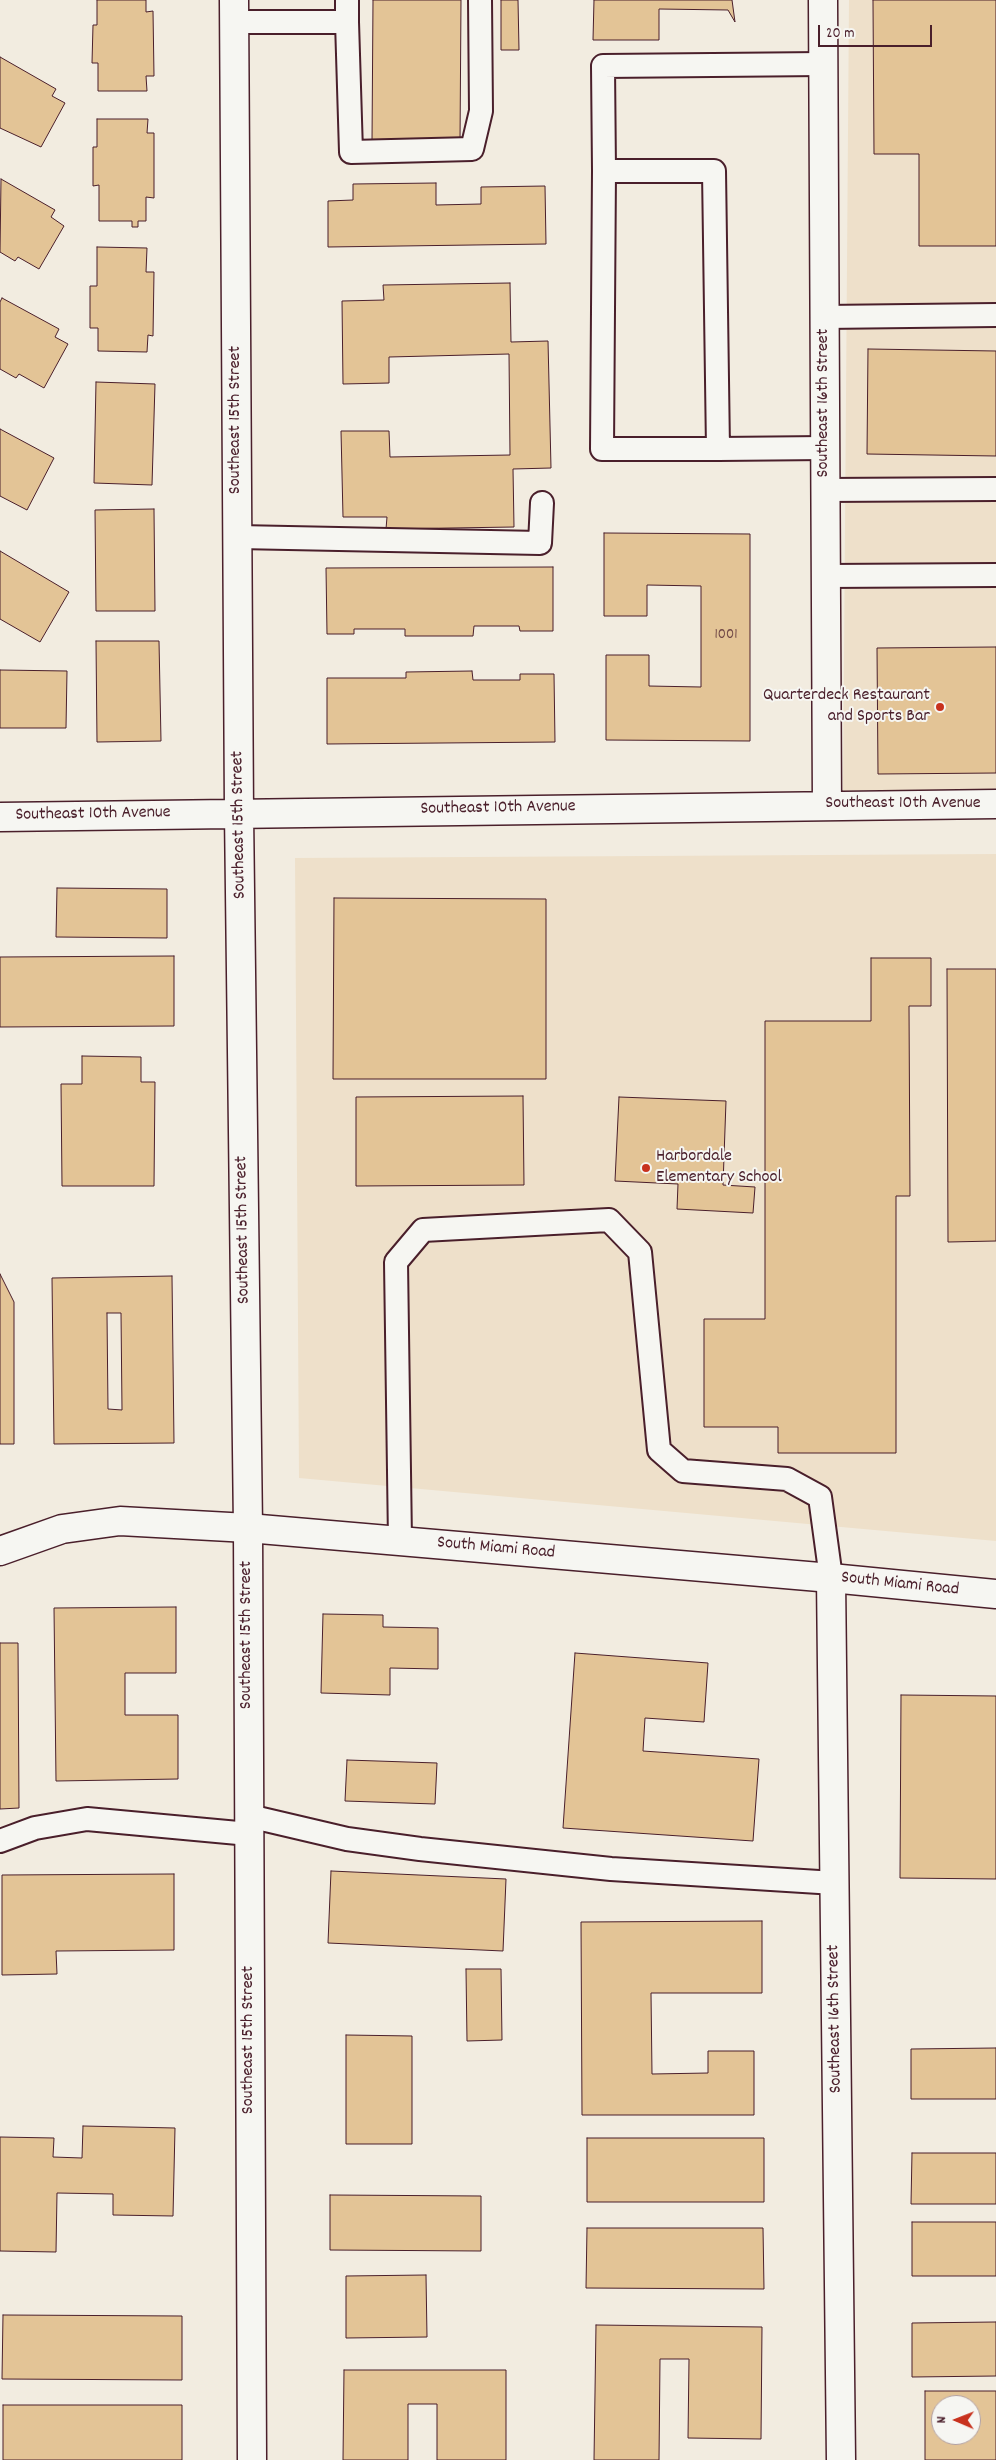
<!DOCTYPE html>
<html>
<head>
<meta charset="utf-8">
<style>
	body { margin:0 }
	#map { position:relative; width:996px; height:2460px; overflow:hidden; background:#f2ece0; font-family:Dekko,sans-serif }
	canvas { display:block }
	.north { position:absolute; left:931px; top:2395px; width:50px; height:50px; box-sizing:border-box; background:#f6f6f2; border:1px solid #b1a0a2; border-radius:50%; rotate:271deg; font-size:14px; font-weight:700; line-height:20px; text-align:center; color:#4a1f2b }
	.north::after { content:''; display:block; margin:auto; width:18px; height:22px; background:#c8321e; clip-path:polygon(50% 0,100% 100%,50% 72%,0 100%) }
	.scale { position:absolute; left:818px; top:25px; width:114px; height:22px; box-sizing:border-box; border:2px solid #4a1f2b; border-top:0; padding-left:6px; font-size:15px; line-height:18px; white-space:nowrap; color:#4a1f2b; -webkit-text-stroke:4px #f6f6f2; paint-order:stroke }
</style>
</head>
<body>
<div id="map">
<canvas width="996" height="2460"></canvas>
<div class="north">N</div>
<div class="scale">20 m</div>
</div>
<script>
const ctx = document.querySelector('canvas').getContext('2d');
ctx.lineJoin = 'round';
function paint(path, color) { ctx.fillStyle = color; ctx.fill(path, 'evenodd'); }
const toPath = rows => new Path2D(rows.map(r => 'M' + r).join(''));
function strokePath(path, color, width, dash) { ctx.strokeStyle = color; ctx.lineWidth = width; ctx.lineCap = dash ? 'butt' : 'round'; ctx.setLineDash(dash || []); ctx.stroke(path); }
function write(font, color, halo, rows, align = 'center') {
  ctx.font = font + ' Dekko,sans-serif'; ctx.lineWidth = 4; ctx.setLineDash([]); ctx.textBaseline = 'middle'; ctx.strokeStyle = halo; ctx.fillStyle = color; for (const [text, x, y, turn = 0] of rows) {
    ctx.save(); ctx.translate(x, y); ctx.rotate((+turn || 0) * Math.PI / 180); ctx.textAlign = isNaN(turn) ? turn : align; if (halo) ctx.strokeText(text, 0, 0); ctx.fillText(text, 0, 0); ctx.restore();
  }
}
const built = toPath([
	[849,0,996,0,996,790,843,791],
	[996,854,996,1541,299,1478,295,858]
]);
const building = toPath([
	[97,0,146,0,146,12,153,11,154,76,146,76,147,91,98,91,98,63,92,63,93,25,97,25,97,0],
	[373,0,461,0,460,143,372,142,373,0],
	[501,0,518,0,519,50,501,50,501,0],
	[594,0,732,0,735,22,728,10,659,9,659,40,593,40,594,0],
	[873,0,996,0,996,246,919,246,919,154,874,154,873,0],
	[0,57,56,89,52,96,65,103,41,147,0,128,0,57],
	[97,119,148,119,147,133,154,133,154,198,146,197,146,221,138,221,138,227,132,227,132,221,99,221,99,185,93,186,93,147,97,147,97,119],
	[1,179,55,210,51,217,64,226,39,269,18,257,15,261,0,252,1,179],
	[436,183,436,205,481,204,481,187,545,186,546,244,328,247,328,201,353,200,353,184,436,183],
	[97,247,147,248,146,272,154,272,153,336,148,335,147,352,98,351,98,328,90,328,90,286,97,286,97,247],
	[510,283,511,342,548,341,551,468,513,469,514,527,386,529,387,517,343,517,341,431,389,431,390,457,510,455,509,354,389,357,389,383,343,384,342,301,384,300,383,285,510,283],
	[2,298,59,329,55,337,68,344,44,388,19,374,16,378,0,369,0,302,2,298],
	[868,349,996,351,996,456,867,454,868,349],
	[96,382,155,384,152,485,94,483,96,382],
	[0,429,54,458,27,510,0,496,0,429],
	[154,509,155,611,96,611,95,510,154,509],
	[604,533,750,534,750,741,606,740,606,655,649,655,649,686,701,687,701,586,647,585,647,616,604,616,604,533],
	[0,551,69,592,40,642,0,619,0,551],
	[553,567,553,631,520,631,519,626,474,626,473,636,405,636,405,629,354,629,354,634,327,634,326,568,553,567],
	[96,641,159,641,161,741,97,742,96,641],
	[996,647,996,773,878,774,877,648,996,647],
	[0,670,67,671,66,728,0,728,0,670],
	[472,671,473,680,520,680,520,674,554,674,555,742,327,744,327,678,406,678,406,672,472,671],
	[57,888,167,889,167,938,56,937,57,888],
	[334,898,546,899,546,1079,333,1079,334,898],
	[174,956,174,1026,0,1027,0,957,174,956],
	[871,958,931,958,931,1006,909,1006,910,1196,896,1196,896,1453,778,1453,778,1427,704,1427,704,1319,765,1319,765,1021,871,1021,871,958],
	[947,969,996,969,996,1241,948,1242,947,969],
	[82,1056,141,1057,141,1082,155,1082,154,1186,62,1186,61,1084,82,1084,82,1056],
	[523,1096,524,1185,356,1186,356,1097,523,1096],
	[619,1097,726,1101,723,1185,755,1187,753,1213,677,1209,678,1184,615,1181,619,1097],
	[0,1274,14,1302,14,1444,0,1444,0,1274],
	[172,1276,174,1443,54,1444,52,1278,172,1276],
	[107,1313,121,1313,122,1410,108,1409,107,1313],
	[176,1607,176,1673,125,1673,125,1715,178,1715,178,1779,56,1781,54,1608,176,1607],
	[323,1614,383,1615,383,1627,438,1628,438,1669,390,1668,390,1695,321,1693,323,1614],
	[0,1643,18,1643,19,1808,0,1809,0,1643],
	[575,1653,708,1663,704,1722,645,1718,643,1751,759,1759,753,1841,563,1828,575,1653],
	[901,1695,996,1696,996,1879,900,1878,901,1695],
	[347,1760,437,1763,435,1804,345,1801,347,1760],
	[331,1871,506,1879,503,1951,328,1943,331,1871],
	[174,1874,174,1950,56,1951,57,1974,2,1975,2,1875,174,1874],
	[762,1921,762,1993,651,1993,652,2074,708,2073,708,2051,754,2051,754,2115,582,2115,581,1922,762,1921],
	[466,1969,501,1969,502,2040,467,2041,466,1969],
	[346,2035,412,2036,412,2144,346,2144,346,2035],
	[996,2048,996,2099,911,2099,911,2049,996,2048],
	[83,2126,175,2128,173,2216,113,2215,113,2194,57,2193,56,2252,0,2251,0,2137,54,2138,53,2157,82,2158,83,2126],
	[587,2138,764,2138,764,2202,587,2202,587,2138],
	[912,2153,996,2153,996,2204,911,2204,912,2153],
	[330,2195,481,2196,481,2251,330,2250,330,2195],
	[912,2222,996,2222,996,2276,912,2276,912,2222],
	[587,2228,763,2228,764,2289,586,2288,587,2228],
	[426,2275,427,2337,346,2338,346,2276,426,2275],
	[3,2315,182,2316,182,2380,2,2379,3,2315],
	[996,2322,996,2376,912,2377,912,2323,996,2322],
	[596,2325,762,2327,761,2439,688,2438,689,2359,660,2359,659,2460,594,2460,596,2325],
	[344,2370,506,2370,506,2460,437,2460,437,2404,408,2404,408,2460,343,2460,344,2370],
	[925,2391,996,2391,996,2460,925,2460,925,2391],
	[941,2405,971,2405,971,2435,941,2435,941,2405],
	[3,2405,182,2405,182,2460,3,2460,3,2405]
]);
const lane = toPath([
	[234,22,347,22,351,152,472,149,481,111,480,0],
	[347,22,347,0],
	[823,64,603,66,604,171,714,171,718,449,825,448],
	[604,171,602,449,718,449],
	[824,317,996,315],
	[825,490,996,489],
	[238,537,540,543,542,503],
	[826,576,996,575],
	[400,1541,396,1262,423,1230,609,1220,640,1252,659,1450,683,1471,787,1479,820,1497,831,1578],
	[249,1816,347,1839,420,1849,611,1869,835,1883],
	[0,1841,35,1828,87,1819,249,1834]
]);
const street = toPath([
	[234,0,239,813,248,1528,252,2460],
	[823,0,827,805],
	[0,817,996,804],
	[831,1578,841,2460]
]);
const secondary = toPath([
	[0,1551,62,1529,120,1521,248,1528,831,1578,996,1594]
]);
const markers = [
	[940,707,5,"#c8321e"],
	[646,1168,5,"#c8321e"]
];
const numberNames = [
	["1001",726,636]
];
const streetNames = [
	["Southeast 16th Street",825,403,-90],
	["Southeast 15th Street",237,420,-90],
	["Southeast 10th Avenue",903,805],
	["Southeast 10th Avenue",498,809,-1],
	["Southeast 10th Avenue",93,815,-1],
	["Southeast 15th Street",240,825,-91],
	["Southeast 15th Street",244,1230,-91],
	["South Miami Road",496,1549,5],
	["South Miami Road",900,1585,6],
	["Southeast 15th Street",248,1635,-90],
	["Southeast 16th Street",836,2019,-91],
	["Southeast 15th Street",250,2040,-90]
];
const poiNames = [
	["Quarterdeck Restaurant",930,697],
	["and Sports Bar",930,718],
	["Harbordale",656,1158,"left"],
	["Elementary School",656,1179,"left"]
];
paint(built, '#eee0ca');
paint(building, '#e3c496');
strokePath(building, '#4a1f2b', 1);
strokePath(lane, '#4a1f2b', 26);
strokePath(street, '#4a1f2b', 31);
strokePath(secondary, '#4a1f2b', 31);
strokePath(lane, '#f6f6f2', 22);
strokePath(street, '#f6f6f2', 28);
strokePath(secondary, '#f6f6f2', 28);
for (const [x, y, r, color] of markers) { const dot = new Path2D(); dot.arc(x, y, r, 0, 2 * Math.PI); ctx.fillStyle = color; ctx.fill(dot); strokePath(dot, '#f6f6f2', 2); }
write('15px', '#704846', null, numberNames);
write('18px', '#4a1f2b', '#f6f6f2', streetNames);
write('18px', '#4a1f2b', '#f6f6f2', poiNames, 'right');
</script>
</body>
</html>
